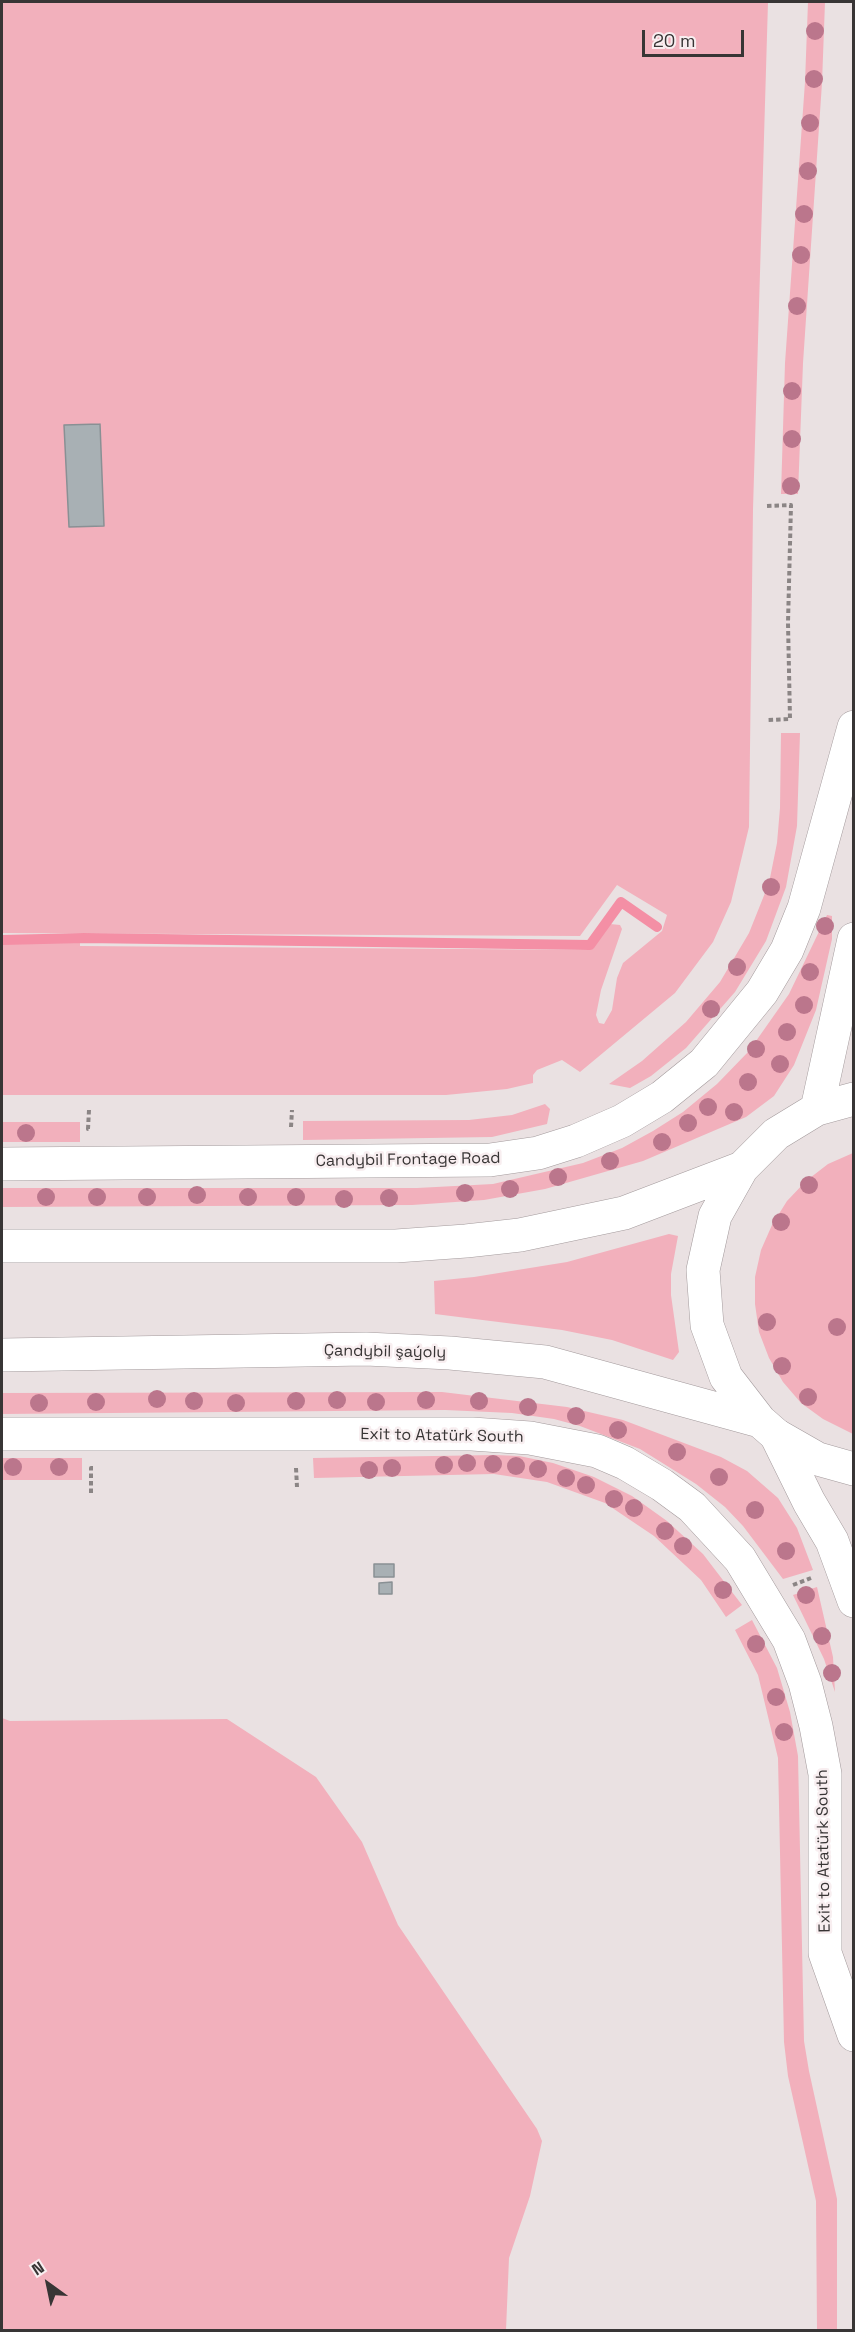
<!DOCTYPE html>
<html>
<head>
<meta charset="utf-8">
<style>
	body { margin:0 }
	#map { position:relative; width:855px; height:2332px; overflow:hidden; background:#eae1e2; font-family:"Space Grotesk",sans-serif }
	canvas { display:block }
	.frame { position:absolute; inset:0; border:3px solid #383535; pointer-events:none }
	.north { position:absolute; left:18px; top:2254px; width:60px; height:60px; -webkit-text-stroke:4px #f8eef0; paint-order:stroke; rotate:327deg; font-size:16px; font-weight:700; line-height:24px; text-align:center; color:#383535 }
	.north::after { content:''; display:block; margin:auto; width:21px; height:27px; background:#383535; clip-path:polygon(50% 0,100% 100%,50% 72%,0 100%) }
	.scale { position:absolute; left:642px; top:30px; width:102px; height:27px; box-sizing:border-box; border:3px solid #383535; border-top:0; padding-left:8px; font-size:18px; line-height:21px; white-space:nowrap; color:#383535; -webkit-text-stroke:4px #f8eef0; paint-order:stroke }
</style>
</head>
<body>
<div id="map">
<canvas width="855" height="2332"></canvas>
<div class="frame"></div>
<div class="north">N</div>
<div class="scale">20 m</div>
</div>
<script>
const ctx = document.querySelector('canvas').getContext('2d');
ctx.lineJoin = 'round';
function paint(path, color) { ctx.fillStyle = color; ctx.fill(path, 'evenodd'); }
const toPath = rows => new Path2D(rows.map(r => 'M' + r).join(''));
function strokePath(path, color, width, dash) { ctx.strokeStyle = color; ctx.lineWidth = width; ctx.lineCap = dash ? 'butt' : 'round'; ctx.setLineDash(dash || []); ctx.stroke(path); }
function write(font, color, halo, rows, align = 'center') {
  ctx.font = font + ' "Space Grotesk",sans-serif'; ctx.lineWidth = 5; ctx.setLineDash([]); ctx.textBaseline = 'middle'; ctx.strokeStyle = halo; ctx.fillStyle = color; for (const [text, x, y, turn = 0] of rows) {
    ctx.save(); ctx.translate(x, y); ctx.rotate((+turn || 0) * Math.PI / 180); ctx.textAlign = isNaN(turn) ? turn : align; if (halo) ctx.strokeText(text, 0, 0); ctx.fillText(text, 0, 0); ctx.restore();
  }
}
const green = toPath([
	[2,2,768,2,753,509,749,827,731,902,713,942,675,993,580,1072,562,1060,537,1070,533,1075,533,1083,507,1089,446,1095,2,1095,2,936,80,936,80,946,588,950,610,924,620,925,622,929,601,990,596,1015,599,1023,604,1024,612,1010,617,978,623,963,662,931,667,915,617,885,580,936,2,933],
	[808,2,825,2,822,83,803,363,798,494,781,494,785,363,805,82],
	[781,733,800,733,797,826,786,887,766,941,735,992,686,1048,651,1076,630,1088,609,1084,642,1061,686,1022,720,982,749,933,769,883,777,843,780,808],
	[827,915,832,916,832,939,816,1010,794,1065,774,1096,746,1117,643,1161,545,1189,484,1200,412,1205,2,1207,2,1188,417,1188,493,1184,583,1163,622,1148,653,1131,683,1112,717,1084,749,1051,789,994],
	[545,1104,550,1109,547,1124,492,1137,303,1140,303,1121,469,1120,512,1115],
	[2,1122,80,1122,80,1142,2,1142],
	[853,1153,853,1434,823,1419,801,1403,783,1382,769,1358,759,1332,755,1304,755,1277,761,1250,772,1225,787,1201,806,1181,828,1164],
	[669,1234,678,1236,671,1274,671,1295,679,1352,673,1360,612,1340,562,1330,435,1314,434,1281,474,1277,567,1262],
	[442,1392,567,1407,623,1420,721,1457,747,1471,778,1498,797,1528,813,1570,783,1579,743,1526,725,1507,696,1484,640,1449,580,1426,554,1419,512,1413,445,1410,2,1414,2,1393],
	[495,1455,519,1456,553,1463,594,1477,632,1496,667,1521,703,1554,742,1605,726,1617,701,1580,654,1536,605,1503,547,1482,494,1474,314,1478,313,1458],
	[2,1458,82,1458,82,1480,2,1480],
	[817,1587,833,1657,835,1692,824,1659,793,1595],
	[752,1620,777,1668,790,1712,798,1756,804,2041,809,2071,837,2199,837,2330,817,2330,816,2201,788,2076,784,2042,778,1758,758,1675,735,1630],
	[2,1718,10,1721,227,1719,316,1777,362,1842,398,1925,537,2129,542,2141,530,2196,509,2258,506,2330,2,2330]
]);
const stream = toPath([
	[2,940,84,938,590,945,621,902,657,927]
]);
const building = toPath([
	[100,424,104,526,69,527,64,425,100,424],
	[374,1564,394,1564,394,1577,374,1577,374,1564],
	[392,1582,392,1594,379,1594,379,1583,392,1582]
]);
const path = toPath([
	[767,506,791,505,788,623,790,719,768,720],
	[89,1110,88,1129,90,1129],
	[291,1127,292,1110],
	[296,1468,297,1487],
	[91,1493,91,1468,93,1468],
	[793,1585,811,1578]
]);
const minor = toPath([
	[2,1164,490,1160,538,1153,576,1141,622,1121,662,1097,704,1063,762,992,787,950,804,908,854,727],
	[2,1434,472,1434,530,1438,597,1451,625,1463,662,1485,692,1507,740,1559,789,1640,805,1683,816,1726,825,1774,825,1953,854,2035],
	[776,1435,809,1502,832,1541,854,1601]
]);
const major = toPath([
	[854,1099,817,1109,776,1134,742,1168,715,1216,703,1270,707,1325,726,1377,760,1421,776,1435,818,1459,854,1469],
	[817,1109,854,939],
	[2,1246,396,1246,466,1241,520,1235,624,1213,742,1168],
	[2,1355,366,1349,450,1353,545,1362,760,1421]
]);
const trees = [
	[815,31],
	[814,79],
	[810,123],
	[808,171],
	[804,214],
	[801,255],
	[797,306],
	[792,391],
	[792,439],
	[791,486],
	[771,887],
	[825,926],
	[737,967],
	[810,972],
	[804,1005],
	[711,1009],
	[787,1032],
	[756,1049],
	[780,1064],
	[748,1082],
	[708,1107],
	[734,1112],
	[688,1123],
	[26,1133],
	[662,1142],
	[610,1161],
	[558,1177],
	[809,1185],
	[510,1189],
	[465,1193],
	[197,1195],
	[46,1197],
	[97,1197],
	[147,1197],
	[248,1197],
	[296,1197],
	[389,1198],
	[344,1199],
	[781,1222],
	[767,1322],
	[837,1327],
	[782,1366],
	[808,1397],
	[157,1399],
	[337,1400],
	[426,1400],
	[194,1401],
	[296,1401],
	[479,1401],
	[96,1402],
	[376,1402],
	[39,1403],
	[236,1403],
	[528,1407],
	[576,1416],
	[618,1430],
	[677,1452],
	[467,1463],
	[493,1464],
	[444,1465],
	[516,1466],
	[13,1467],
	[59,1467],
	[392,1468],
	[538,1469],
	[369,1470],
	[719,1477],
	[566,1478],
	[586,1485],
	[614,1499],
	[634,1508],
	[755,1510],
	[665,1531],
	[683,1546],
	[786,1551],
	[723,1590],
	[806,1595],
	[822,1636],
	[756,1644],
	[832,1673],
	[776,1697],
	[784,1732]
];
const streetNames = [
	["Candybil Frontage Road",408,1160,-1],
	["Çandybil şaýoly",385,1352,1],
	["Exit to Atatürk South",442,1436,1],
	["Exit to Atatürk South",824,1851,-91]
];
paint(green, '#f2b0bc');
strokePath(stream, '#f48fa5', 10);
paint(building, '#a8b0b4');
strokePath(building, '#899094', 1.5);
strokePath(minor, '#a39a9c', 34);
strokePath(major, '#a39a9c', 34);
strokePath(path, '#8b8585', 4, [4.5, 3]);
strokePath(minor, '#fff', 33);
strokePath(major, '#fff', 33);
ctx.fillStyle = '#bb768c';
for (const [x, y] of trees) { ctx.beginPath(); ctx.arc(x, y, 9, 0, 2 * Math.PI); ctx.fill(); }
write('16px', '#383535', '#f8eef0', streetNames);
</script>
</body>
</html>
